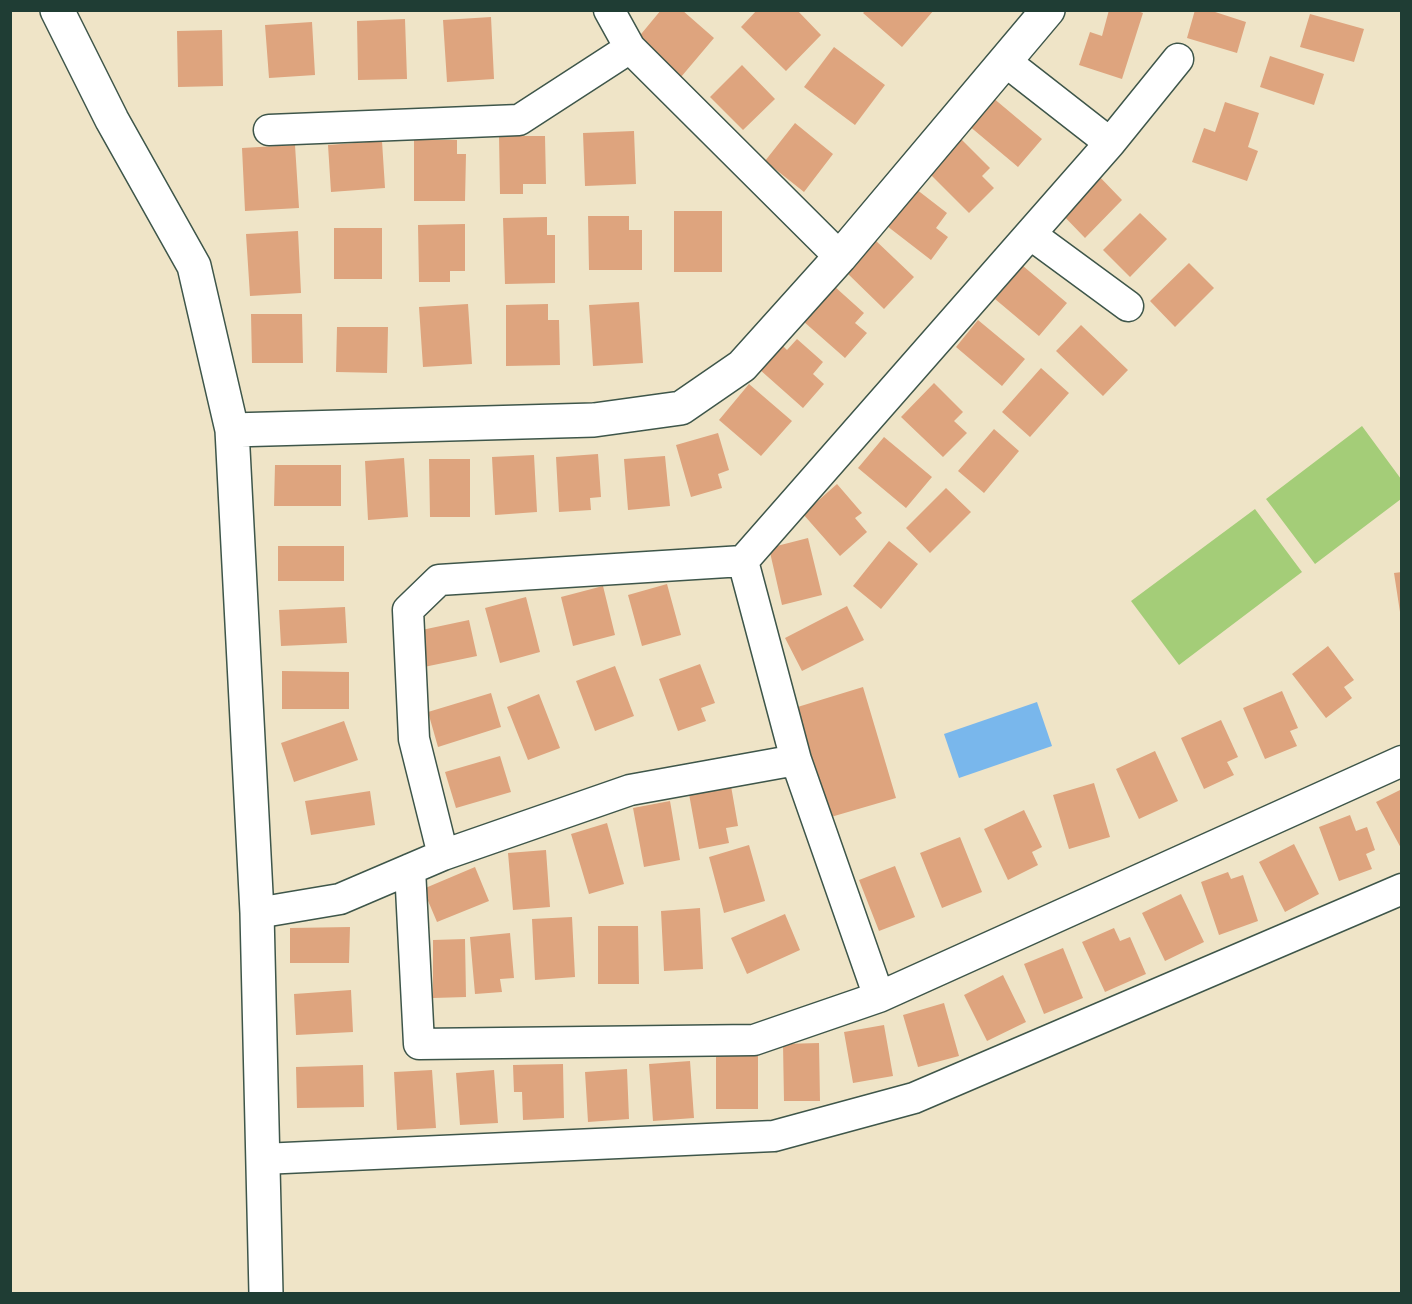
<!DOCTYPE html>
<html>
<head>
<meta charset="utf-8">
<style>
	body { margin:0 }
	#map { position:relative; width:1412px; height:1304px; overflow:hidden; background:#efe4c7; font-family:"Playpen Sans",sans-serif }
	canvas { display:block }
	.frame { position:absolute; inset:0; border:12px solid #1f3d34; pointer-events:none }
</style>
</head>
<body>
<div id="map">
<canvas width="1412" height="1304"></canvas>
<div class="frame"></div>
</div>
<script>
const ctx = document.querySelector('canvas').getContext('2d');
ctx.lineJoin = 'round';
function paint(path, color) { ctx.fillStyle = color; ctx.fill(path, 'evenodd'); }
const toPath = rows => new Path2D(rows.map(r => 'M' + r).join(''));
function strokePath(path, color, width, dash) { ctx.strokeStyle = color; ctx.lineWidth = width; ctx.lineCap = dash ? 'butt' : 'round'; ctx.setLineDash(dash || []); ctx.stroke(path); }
const green = toPath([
	[1362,426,1401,479,1401,499,1315,564,1266,499],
	[1255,509,1302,572,1179,665,1131,601]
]);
const water = toPath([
	[1037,702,1052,746,959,778,944,734]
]);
const building = toPath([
	[661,10,682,10,714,38,681,77,637,39],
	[757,10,797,10,821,35,786,71,741,27],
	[866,10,934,10,902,47,863,13],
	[1109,10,1135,10,1143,13,1122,79,1079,65,1090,32,1102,36],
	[1195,10,1209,10,1246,22,1237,53,1187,38],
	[1310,14,1364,29,1354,62,1300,47],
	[491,17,494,79,447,82,443,20],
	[405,19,407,79,358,80,357,21],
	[312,22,315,75,269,78,265,25],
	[222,30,223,86,178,87,177,31],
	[834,47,885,85,855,125,804,87],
	[1270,56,1324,74,1314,105,1260,87],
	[742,65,775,99,743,130,710,97],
	[992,97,1042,139,1018,167,968,125],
	[1225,102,1259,113,1248,147,1258,151,1247,181,1192,162,1204,128,1215,132],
	[795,123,833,154,804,192,765,161],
	[634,131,636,184,585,186,583,133],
	[499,136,545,136,546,184,523,184,523,194,500,194],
	[961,139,990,168,982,176,994,188,969,213,928,172],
	[414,140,457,140,457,154,466,154,465,201,414,201],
	[382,141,385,188,331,192,328,145],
	[295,145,299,208,245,211,242,148],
	[1095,172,1122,200,1085,238,1058,210],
	[916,189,947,213,936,228,948,237,931,260,887,226],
	[674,211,722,211,722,272,674,272],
	[1140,213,1167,239,1130,277,1103,250],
	[588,216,629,216,629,230,642,230,642,270,589,270],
	[547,217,547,235,555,235,555,283,505,284,503,218],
	[465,224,465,271,450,271,450,282,419,282,418,225],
	[334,228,382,228,382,279,334,279],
	[298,231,301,293,250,296,246,234],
	[874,239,914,277,884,309,845,271],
	[1189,263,1214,288,1175,327,1150,301],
	[1023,266,1067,303,1039,336,995,299],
	[834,286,864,313,855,323,867,333,845,358,803,321],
	[639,302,643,363,593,366,589,305],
	[468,304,472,364,423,367,419,307],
	[548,304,548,320,559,320,560,365,506,366,506,305],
	[251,314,302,314,303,363,252,363],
	[978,320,1025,359,1002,386,956,347],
	[1081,325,1128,370,1103,396,1056,351],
	[337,327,388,327,387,373,336,372],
	[797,339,823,362,813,374,824,384,803,408,759,369,781,344,787,350],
	[1041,368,1069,393,1030,437,1002,412],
	[934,383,963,412,954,421,967,433,943,457,901,417],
	[749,384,792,421,761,456,719,420],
	[994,429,1019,451,984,493,958,471],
	[718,433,729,470,718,474,722,488,691,497,676,445],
	[884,437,932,477,906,508,858,468],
	[598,454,601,497,590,498,591,510,559,512,556,457],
	[534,455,537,512,495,515,492,457],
	[665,456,670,506,628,510,624,459],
	[404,458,408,517,368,520,365,461],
	[429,459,470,459,470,517,430,517],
	[275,465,341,465,341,506,274,506],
	[837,484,862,513,855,518,867,532,840,556,803,514],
	[946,488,971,512,930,553,906,528],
	[808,538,822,595,782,605,769,548],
	[889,541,918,564,881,609,853,586],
	[278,546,344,546,344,581,278,581],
	[1402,572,1402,612,1400,612,1394,573],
	[667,584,681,635,642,646,628,595],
	[603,586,615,635,573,646,561,597],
	[526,597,540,652,500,663,485,608],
	[847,606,864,640,802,671,785,638],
	[345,607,347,643,281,646,279,610],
	[469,620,477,656,424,667,417,631],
	[1328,646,1354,680,1344,687,1352,698,1326,718,1292,674],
	[700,664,715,703,701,708,706,721,678,731,659,679],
	[615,666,634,716,595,731,576,681],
	[282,671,349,672,349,709,282,709],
	[863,687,896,798,824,819,791,709],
	[1282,691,1298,728,1290,731,1297,746,1265,759,1243,708],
	[491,693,501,727,438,747,428,712],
	[539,694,560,748,528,760,507,707],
	[1221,720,1238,757,1227,762,1234,775,1204,789,1181,738],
	[344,721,358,760,294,782,281,743],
	[1155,751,1178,801,1139,819,1116,769],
	[500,756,511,792,456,808,445,772],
	[1094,783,1110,837,1069,849,1053,795],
	[731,786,738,826,726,828,729,843,699,849,689,794],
	[1402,789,1402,850,1376,802],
	[370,791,375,825,311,835,305,801],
	[670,801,680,860,644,867,633,808],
	[1024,810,1042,847,1032,852,1038,865,1008,880,984,829],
	[1350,815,1356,831,1367,827,1375,850,1366,854,1372,869,1339,881,1319,827],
	[607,823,624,884,589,894,571,834],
	[960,837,982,892,942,908,920,853],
	[1294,844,1319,894,1285,912,1259,862],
	[749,845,765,901,724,913,709,857],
	[546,850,550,907,513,910,508,853],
	[895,866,915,917,879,931,859,880],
	[475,867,489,901,437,922,423,889],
	[1228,872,1231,879,1243,875,1258,921,1219,935,1201,882],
	[1181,894,1204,942,1165,961,1142,913],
	[700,908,703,969,664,971,661,911],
	[785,914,800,950,747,974,731,938],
	[572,917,575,977,535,980,532,919],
	[598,926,638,926,639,984,598,984],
	[350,927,349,963,290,963,290,928],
	[1114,928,1120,941,1130,937,1146,974,1105,992,1082,942],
	[510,933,514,978,500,979,502,992,475,994,470,937],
	[465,939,466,997,433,998,433,940],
	[1063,948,1083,998,1044,1014,1024,964],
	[1003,975,1026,1022,987,1041,964,995],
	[351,990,353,1032,296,1035,294,994],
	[944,1003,959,1056,918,1067,903,1015],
	[884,1025,893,1076,853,1083,844,1032],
	[819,1043,820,1101,784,1101,783,1044],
	[716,1051,758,1051,758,1109,716,1109],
	[690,1061,694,1118,653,1121,649,1064],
	[563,1064,564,1118,523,1120,522,1092,514,1092,513,1065],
	[363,1065,364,1107,297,1108,296,1067],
	[627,1069,629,1119,588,1122,585,1072],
	[432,1070,436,1128,397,1130,394,1072],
	[494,1070,498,1123,460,1125,456,1073]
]);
const minor = toPath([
	[609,10,630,48,840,257],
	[1005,61,1110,143],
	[269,130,519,120,630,48],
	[1030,234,1128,306],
	[743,561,796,760,879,997],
	[443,855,414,739,408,610,439,580,743,561,1110,143,1178,59],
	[410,869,419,1044,754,1040,879,997,1402,761],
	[257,913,340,899,443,855,630,790,796,760],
	[262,1159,774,1136,914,1098,1402,889]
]);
const tertiary = toPath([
	[57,10,112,120,194,266,232,430,257,913,266,1294],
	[232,430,594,420,681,408,742,366,840,257,1048,10]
]);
paint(green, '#a4cd78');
paint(water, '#79b7ec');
paint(building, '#dea47e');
strokePath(minor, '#3e564a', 33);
strokePath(tertiary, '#3e564a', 36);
strokePath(minor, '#fff', 30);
strokePath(tertiary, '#fff', 33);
</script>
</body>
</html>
